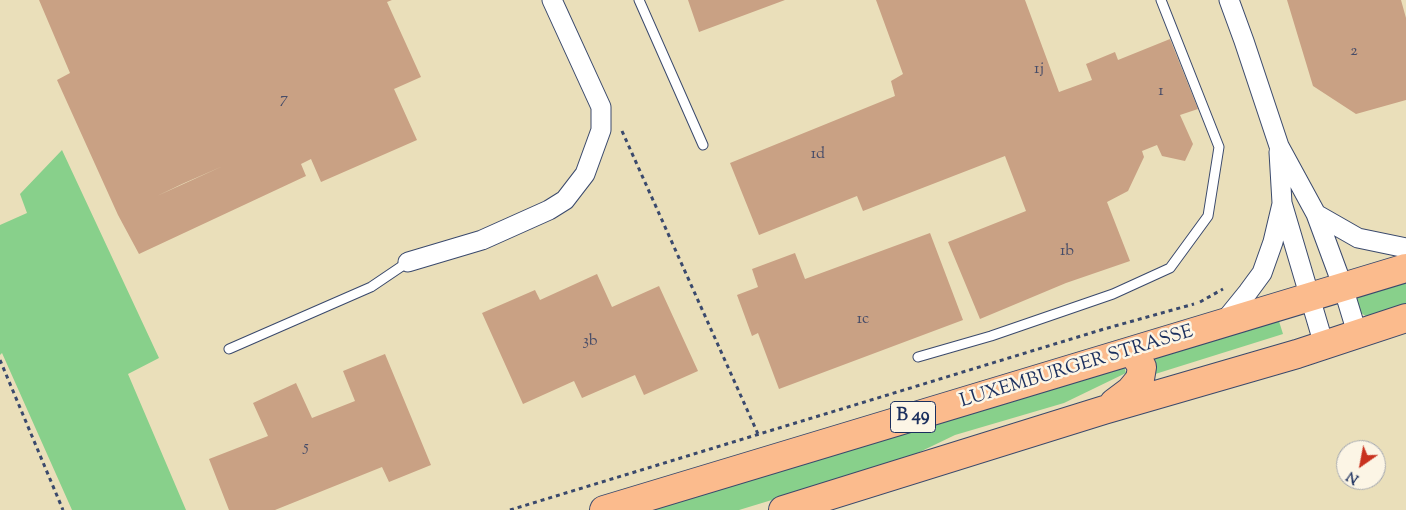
<!DOCTYPE html>
<html>
<head>
<meta charset="utf-8">
<style>
	body { margin:0 }
	#map { position:relative; width:1406px; height:510px; overflow:hidden; background:#eadfba; font-family:"Sorts Mill Goudy",serif }
	canvas { display:block }
	.north { position:absolute; left:1336px; top:440px; width:50px; height:50px; box-sizing:border-box; background:#fcf5e5; border:1px solid #a2a6af; border-radius:50%; rotate:213deg; font-size:14px; font-weight:700; line-height:20px; text-align:center; color:#1b2f5e }
	.north::after { content:''; display:block; margin:auto; width:18px; height:22px; background:#c8321e; clip-path:polygon(50% 0,100% 100%,50% 72%,0 100%) }
</style>
</head>
<body>
<div id="map">
<canvas width="1406" height="510"></canvas>
<div class="north">N</div>
</div>
<script>
const ctx = document.querySelector('canvas').getContext('2d');
ctx.lineJoin = 'round';
function paint(path, color) { ctx.fillStyle = color; ctx.fill(path, 'evenodd'); }
const toPath = rows => new Path2D(rows.map(r => 'M' + r).join(''));
function strokePath(path, color, width, dash) { ctx.strokeStyle = color; ctx.lineWidth = width; ctx.lineCap = dash ? 'butt' : 'round'; ctx.setLineDash(dash || []); ctx.stroke(path); }
function write(font, color, halo, rows, align = 'center') {
  ctx.font = font + ' "Sorts Mill Goudy",serif'; ctx.lineWidth = 5; ctx.setLineDash([]); ctx.textBaseline = 'middle'; ctx.strokeStyle = halo; ctx.fillStyle = color; for (const [text, x, y, turn = 0] of rows) {
    ctx.save(); ctx.translate(x, y); ctx.rotate((+turn || 0) * Math.PI / 180); ctx.textAlign = isNaN(turn) ? turn : align; if (halo) ctx.strokeText(text, 0, 0); ctx.fillText(text, 0, 0); ctx.restore();
  }
}
const green = toPath([
	[62,150,159,358,128,374,186,510,72,510,2,353,0,355,0,225,27,213,20,194],
	[1406,278,1406,306,1382,314,1366,316,1359,312,1354,301,1358,293],
	[1278,318,1283,334,1152,375,1155,367,1153,356],
	[1124,366,1126,373,1064,403,955,435,903,460,739,510,649,510]
]);
const building = toPath([
	[39,0,392,0,387,2,421,77,394,89,417,140,321,182,311,159,301,164,306,176,139,254,118,215,57,80,70,73],
	[223,166,157,196,182,184],
	[688,0,785,0,699,32],
	[876,0,1025,0,1059,92,1092,80,1086,64,1115,52,1118,60,1170,39,1198,109,1180,115,1193,144,1185,161,1162,156,1157,145,1142,151,1144,157,1128,191,1107,202,1130,261,1066,283,980,319,948,242,1026,211,1005,156,863,211,857,196,759,235,730,163,895,96,891,81,903,74],
	[1287,0,1401,0,1406,18,1406,100,1356,114,1313,86],
	[930,233,963,320,779,389,758,333,752,336,737,295,758,287,752,269,795,253,805,279],
	[597,274,612,307,659,286,698,371,644,395,635,375,582,398,574,381,523,404,482,313,535,290,540,300],
	[385,354,431,465,389,482,382,467,275,510,229,510,209,459,268,436,253,403,296,383,312,418,355,401,343,371]
]);
const path = toPath([
	[622,131,758,434],
	[1200,302,1223,289],
	[0,360,63,510],
	[510,510,1104,329,1194,304]
]);
const lane = toPath([
	[639,0,703,145],
	[229,349,371,287,408,262],
	[918,357,991,336,1113,294,1170,268,1208,216,1219,147,1161,0]
]);
const street = toPath([
	[1229,0,1244,41,1279,146,1316,214,1343,287,1357,333],
	[1279,152,1282,203,1324,345],
	[1316,214,1358,238,1406,248],
	[408,262,482,240,549,210,565,200,585,174,601,130,601,107,552,0],
	[1222,324,1248,292,1262,273,1273,242,1282,204]
]);
const primary = toPath([
	[1114,403,1130,391,1140,379,1142,367,1136,357,1130,352],
	[604,510,1406,268],
	[783,510,1104,410,1297,354,1406,318]
]);
const numberNames = [
	["2",1354,52],
	["1j",1039,70],
	["1",1161,92],
	["7",284,100],
	["1d",818,155],
	["1b",1067,252],
	["1c",863,320],
	["3b",590,342],
	["5",306,448]
];
const shields = [
	[913,417,45]
];
const shieldNames = [
	["B 49",913,417]
];
const streetNames = [
	["LUXEMBURGER STRASSE",1077,368,-17]
];
paint(green, '#88d08b');
paint(building, '#c9a184');
strokePath(lane, '#3a496c', 11);
strokePath(street, '#3a496c', 21);
strokePath(primary, '#3a496c', 30);
strokePath(path, '#3a496c', 3, [4, 4]);
strokePath(lane, '#fff', 9);
strokePath(street, '#fff', 19);
strokePath(primary, '#fbbb8d', 28);
write('16px', '#464c68', null, numberNames);
for (const [x, y, w] of shields) { const box = new Path2D(); box.roundRect(x - w / 2, y - 15.5, w, 31, 4); ctx.fillStyle = '#fcf5e5'; ctx.fill(box); strokePath(box, '#1b2f5e', 1); }
write('bold 18px', '#1b2f5e', null, shieldNames);
write('19px', '#1b2f5e', '#fcf5e5', streetNames);
</script>
</body>
</html>
